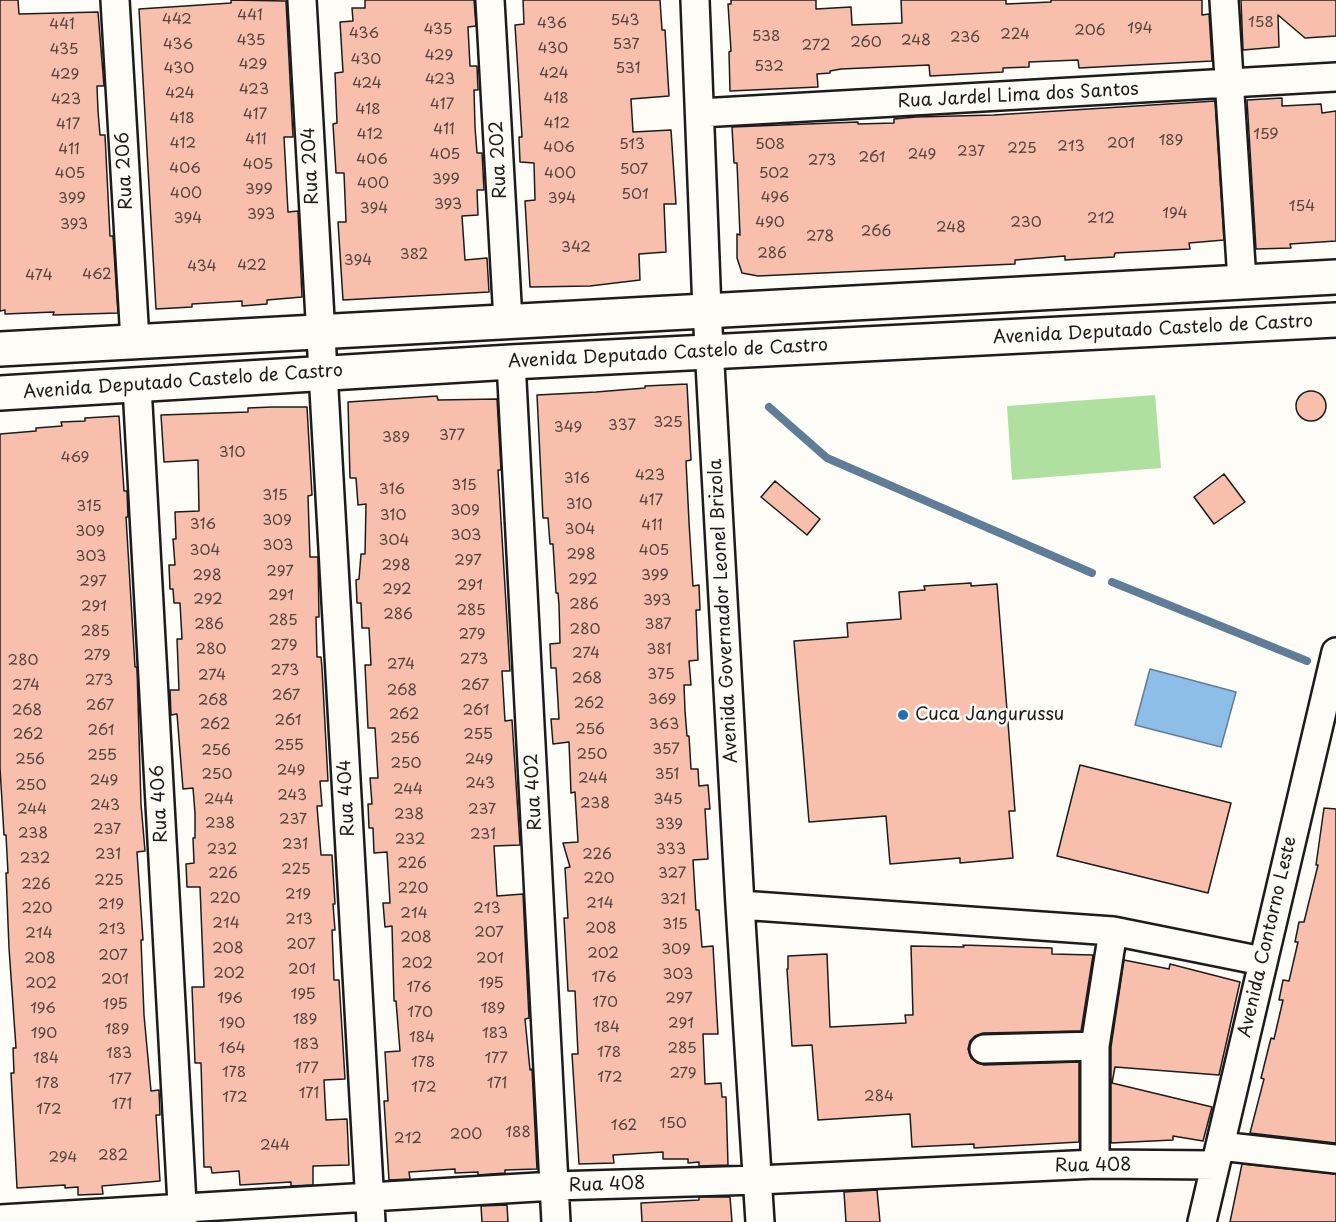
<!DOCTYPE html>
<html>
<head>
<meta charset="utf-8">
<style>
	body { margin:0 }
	canvas { display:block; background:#fdfcf7 }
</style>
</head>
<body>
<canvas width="1336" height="1222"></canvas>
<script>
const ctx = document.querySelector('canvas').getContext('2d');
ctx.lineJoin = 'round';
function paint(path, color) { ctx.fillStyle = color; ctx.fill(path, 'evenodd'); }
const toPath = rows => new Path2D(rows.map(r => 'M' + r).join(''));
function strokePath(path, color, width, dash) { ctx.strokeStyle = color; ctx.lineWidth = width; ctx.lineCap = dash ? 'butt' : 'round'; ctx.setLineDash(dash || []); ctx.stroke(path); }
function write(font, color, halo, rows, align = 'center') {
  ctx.font = font + ' "Playpen Sans",sans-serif'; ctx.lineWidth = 5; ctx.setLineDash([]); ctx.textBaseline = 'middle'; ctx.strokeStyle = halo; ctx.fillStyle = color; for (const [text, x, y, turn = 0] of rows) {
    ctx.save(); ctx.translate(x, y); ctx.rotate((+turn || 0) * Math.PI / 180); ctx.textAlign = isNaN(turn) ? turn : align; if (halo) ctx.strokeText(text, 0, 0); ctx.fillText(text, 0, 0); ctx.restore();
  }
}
const green = toPath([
	[1155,395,1161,468,1012,480,1007,406]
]);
const water = toPath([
	[1150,669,1236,692,1221,747,1135,725,1150,669]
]);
const stream = toPath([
	[769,407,827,458,1092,573],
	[1112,582,1307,661]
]);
const building = toPath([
	[0,0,18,0,19,14,98,12,104,86,97,86,98,111,100,135,105,135,110,236,113,236,118,313,53,315,54,312,5,314,5,310,0,311,0,0],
	[231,0,286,1,293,137,284,137,288,212,298,211,302,297,267,300,267,304,242,306,242,301,192,304,192,307,156,309,139,9,231,3,231,0],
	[365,0,474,0,476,26,468,27,470,66,477,66,478,90,474,90,475,127,477,153,482,153,484,190,477,190,478,215,462,216,465,260,487,258,489,292,343,300,338,222,346,222,344,173,336,173,333,124,337,123,335,73,343,72,340,22,353,21,352,8,365,8,365,0],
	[523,0,660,0,662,30,665,30,669,96,631,99,633,132,671,130,676,204,664,204,666,252,639,254,640,280,590,286,530,287,525,201,535,200,534,163,520,162,519,137,522,137,515,25,524,24,523,0],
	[731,0,816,0,816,9,851,7,852,25,902,23,901,0,1006,0,1006,4,1051,2,1051,0,1202,0,1202,15,1209,14,1212,61,1079,68,1078,60,1029,62,1029,67,1003,68,1003,72,930,76,929,65,841,69,830,71,830,73,817,74,818,87,730,91,729,52,731,51,728,4,731,4,731,0],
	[1241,0,1336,0,1336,36,1305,38,1278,15,1279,47,1243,50,1241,0],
	[1282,98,1282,106,1321,104,1322,113,1336,111,1336,241,1290,244,1291,248,1256,249,1247,100,1282,98],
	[1215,101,1224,240,1189,243,1190,249,1115,253,1114,257,1065,260,1065,256,1015,260,1015,264,758,276,742,273,737,258,737,234,740,235,737,163,734,163,732,127,858,122,858,124,894,123,894,119,916,117,994,115,1215,101],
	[687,384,691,460,686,461,689,522,693,586,699,585,700,610,696,610,698,660,689,661,691,685,684,685,685,711,687,736,689,736,691,769,698,769,699,786,708,785,710,809,705,809,708,859,693,860,696,910,699,910,702,947,713,946,718,1034,703,1034,705,1084,721,1083,722,1097,726,1097,728,1165,699,1166,699,1162,688,1163,688,1159,663,1159,663,1152,613,1155,614,1163,579,1164,572,1054,578,1054,575,991,568,991,564,918,568,918,565,868,570,867,563,843,578,842,575,792,571,793,569,742,553,744,551,719,559,719,556,668,551,668,550,644,560,643,559,605,558,593,556,593,553,544,550,544,548,518,543,518,537,395,596,392,645,388,645,386,687,384],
	'1296 406a15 15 0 1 1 30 0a15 15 0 1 1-30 0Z',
	[437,396,438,400,497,399,501,470,498,470,510,671,502,671,505,721,512,720,520,845,494,846,497,896,523,894,529,1018,525,1019,530,1070,532,1069,537,1169,505,1170,505,1173,478,1175,478,1172,455,1173,455,1169,409,1172,410,1179,389,1180,384,1101,388,1101,385,1052,400,1051,396,1001,394,1001,392,926,385,927,383,903,390,903,387,852,374,853,373,828,369,828,368,804,372,804,370,778,378,778,375,728,368,728,365,665,371,665,369,628,362,628,361,603,357,603,356,580,359,579,361,554,365,554,366,504,358,505,356,478,350,478,348,402,437,396],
	[272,407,307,407,312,495,308,496,310,557,318,557,319,617,316,617,317,657,321,657,322,668,328,781,320,781,322,806,317,806,321,855,332,855,335,904,333,904,335,930,332,930,334,980,339,980,345,1079,324,1080,326,1120,347,1119,349,1165,313,1166,313,1185,291,1186,291,1182,240,1185,239,1171,212,1173,211,1167,204,1167,201,1063,195,1063,192,987,204,987,200,887,187,887,186,864,194,863,193,838,195,838,195,813,193,788,183,789,177,714,171,715,170,690,179,690,177,639,182,639,180,603,174,603,173,589,170,589,169,565,175,565,173,539,176,539,175,512,199,511,198,460,164,462,161,415,248,412,248,408,272,407],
	[119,416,124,491,127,491,128,517,126,517,135,667,137,667,141,804,145,851,137,852,143,940,141,940,144,1015,151,1091,159,1090,160,1115,156,1115,160,1181,102,1186,103,1194,78,1195,78,1187,65,1188,65,1185,17,1188,11,1073,14,1073,13,1048,16,1048,9,948,6,873,8,873,6,835,4,835,0,768,0,434,36,431,36,428,62,426,61,422,85,421,85,418,119,416],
	[1224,474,1245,502,1214,524,1194,497,1224,474],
	[775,481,820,519,807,535,761,497,775,481],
	[971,583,971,586,997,584,1015,811,1009,811,1013,858,960,863,960,858,890,864,886,816,809,822,794,641,848,637,847,623,901,619,899,592,925,590,924,586,971,583],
	[1080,765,1231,803,1208,893,1057,856,1080,765],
	[1324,808,1336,809,1336,1143,1250,1133,1264,1079,1261,1078,1271,1038,1274,1039,1283,1000,1279,1000,1283,980,1289,981,1298,942,1295,942,1299,922,1304,922,1318,865,1316,865,1324,808],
	[963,945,1052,948,1052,954,1093,955,1081,1031,983,1033,975,1036,970,1041,968,1049,971,1058,977,1063,984,1065,1079,1062,1079,1142,974,1148,974,1144,912,1147,910,1114,818,1120,812,1045,792,1046,787,969,788,969,788,956,827,954,830,1027,906,1023,905,1015,913,1015,911,946,964,947,963,945],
	[1124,960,1169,969,1170,964,1240,982,1219,1075,1115,1067,1112,1083,1212,1107,1203,1141,1173,1136,1173,1140,1111,1143,1111,1047,1124,960],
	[1242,1164,1336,1174,1336,1222,1230,1222,1242,1164],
	[877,1190,880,1222,846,1222,844,1192,877,1190],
	[699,1197,730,1197,732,1222,642,1222,641,1203,699,1200,699,1197],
	[507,1205,508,1222,482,1222,481,1206,507,1205]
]);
const minor = toPath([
	[115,0,135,341],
	[302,0,371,1222],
	[490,0,508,321],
	[695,0,707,310,740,905,760,1222],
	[1224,0,1242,281],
	[700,113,1336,77],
	[511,362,556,1222],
	[137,386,183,1222],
	[740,905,1113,931],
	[984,1049,1095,1046],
	[1220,1146,1336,1159],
	[1095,1164,1095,1046,1113,931,1262,961],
	[0,1219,554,1186,758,1180,1095,1164,1215,1165],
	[1202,1222,1336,652]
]);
const major = toPath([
	[0,349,1336,277],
	[0,393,511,362,1336,320]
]);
const markers = [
	[903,715,6,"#1f6fb2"]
];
const numberNames = [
	["441",250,16],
	["442",177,20],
	["543",625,21],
	["158",1261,23],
	["436",552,24],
	["441",62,25],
	["194",1140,29],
	["435",438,30],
	["206",1090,31],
	["436",364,34],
	["224",1015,35],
	["538",766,37],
	["236",965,38],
	["435",251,41],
	["248",916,41],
	["260",866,43],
	["436",178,45],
	["537",626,45],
	["272",816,46],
	["430",553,49],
	["435",64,50],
	["429",439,56],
	["430",366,60],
	["429",253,65],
	["532",769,67],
	["430",179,69],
	["531",628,69],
	["424",554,74],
	["429",65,75],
	["423",440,80],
	["424",367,84],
	["423",254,90],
	["424",180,94],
	["418",556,99],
	["423",66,100],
	["417",442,105],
	["418",368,110],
	["417",255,115],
	["418",182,119],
	["412",557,124],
	["417",68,125],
	["411",444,130],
	["412",370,135],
	["159",1266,135],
	["411",256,140],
	["189",1171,141],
	["412",183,144],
	["201",1121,144],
	["513",632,145],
	["508",770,145],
	["213",1071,147],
	["406",559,148],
	["225",1022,149],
	["411",69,150],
	["237",971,152],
	["405",445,155],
	["249",922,155],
	["261",872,158],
	["406",372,160],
	["273",822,161],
	["405",258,165],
	["406",185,169],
	["507",634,170],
	["405",70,174],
	["400",560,174],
	["502",774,174],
	["399",446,180],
	["400",373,184],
	["399",259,190],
	["400",186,194],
	["501",635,195],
	["496",775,198],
	["399",72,199],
	["394",562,199],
	["393",448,205],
	["154",1302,207],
	["394",374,209],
	["194",1175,214],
	["393",261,215],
	["394",188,219],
	["212",1101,219],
	["490",770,223],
	["230",1026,223],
	["393",74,225],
	["248",951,228],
	["266",876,232],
	["278",820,237],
	["342",576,248],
	["286",772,254],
	["382",414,255],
	["394",358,261],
	["422",252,266],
	["434",202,267],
	["462",97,275],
	["474",39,276],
	["325",668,423],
	["337",622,426],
	["349",568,428],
	["377",452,436],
	["389",396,438],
	["310",232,453],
	["469",75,458],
	["423",650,476],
	["316",577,479],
	["315",464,486],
	["316",392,490],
	["315",275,496],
	["417",651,501],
	["310",579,505],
	["315",89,507],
	["309",465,511],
	["310",393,516],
	["309",277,521],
	["316",203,525],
	["411",652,526],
	["304",580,530],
	["309",90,532],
	["303",466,536],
	["304",394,541],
	["303",278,546],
	["304",205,551],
	["405",654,551],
	["298",581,555],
	["303",91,557],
	["297",468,561],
	["298",396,566],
	["297",280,572],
	["298",207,576],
	["399",655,576],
	["292",583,580],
	["297",93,582],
	["291",470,586],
	["292",397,590],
	["291",281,596],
	["292",208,600],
	["393",657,601],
	["286",584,605],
	["291",94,607],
	["285",471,611],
	["286",398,615],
	["285",283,621],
	["286",209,625],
	["387",658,625],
	["280",585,630],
	["285",95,632],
	["279",472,635],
	["279",284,646],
	["280",211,650],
	["381",659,650],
	["274",586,654],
	["279",97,656],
	["273",474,660],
	["280",23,661],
	["274",401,665],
	["273",285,671],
	["375",661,675],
	["274",212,676],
	["268",587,679],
	["273",99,681],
	["274",26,686],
	["267",475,686],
	["268",402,691],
	["267",286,696],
	["369",662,700],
	["268",213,701],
	["262",589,704],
	["267",100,706],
	["268",27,711],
	["261",476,711],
	["262",404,715],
	["261",288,721],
	["262",215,725],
	["363",664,725],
	["256",590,730],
	["261",101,731],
	["262",28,735],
	["255",478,735],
	["256",405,739],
	["255",289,746],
	["357",666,750],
	["256",216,751],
	["250",592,755],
	["255",102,756],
	["256",30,760],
	["249",479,760],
	["250",406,764],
	["249",291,771],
	["250",217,775],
	["351",667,775],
	["244",593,779],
	["249",104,781],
	["243",480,784],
	["250",31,786],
	["244",408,790],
	["243",292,796],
	["244",219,800],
	["345",668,800],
	["238",595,804],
	["243",105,806],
	["244",32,810],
	["237",482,810],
	["238",409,815],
	["237",293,820],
	["238",220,824],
	["339",669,825],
	["237",107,830],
	["238",33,834],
	["231",483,835],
	["232",410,840],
	["231",295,845],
	["232",222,850],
	["333",671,850],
	["231",108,855],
	["226",597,855],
	["232",35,859],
	["226",412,864],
	["225",296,870],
	["226",223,874],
	["327",672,874],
	["220",599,879],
	["225",109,881],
	["226",36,885],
	["220",413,889],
	["219",298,895],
	["220",225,899],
	["321",673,900],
	["214",600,904],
	["219",111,905],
	["220",37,909],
	["213",487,909],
	["214",414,914],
	["213",299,920],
	["214",226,924],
	["315",675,925],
	["208",601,929],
	["213",112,930],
	["207",489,933],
	["214",39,934],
	["208",416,938],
	["207",301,945],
	["208",228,949],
	["309",676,950],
	["202",603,954],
	["207",113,956],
	["208",40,959],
	["201",490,959],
	["202",417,964],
	["201",302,970],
	["202",229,974],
	["303",678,975],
	["176",604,978],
	["201",115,980],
	["202",41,984],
	["195",491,984],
	["176",419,988],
	["195",303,995],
	["196",230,999],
	["297",679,999],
	["170",605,1003],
	["195",115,1005],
	["196",43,1009],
	["189",493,1009],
	["170",420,1013],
	["189",305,1020],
	["190",232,1024],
	["291",681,1024],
	["184",607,1028],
	["189",117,1030],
	["190",44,1034],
	["183",495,1034],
	["184",422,1038],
	["183",306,1045],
	["164",232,1049],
	["285",682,1049],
	["178",609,1053],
	["183",119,1054],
	["184",46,1059],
	["177",496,1059],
	["178",423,1063],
	["177",307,1069],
	["178",234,1073],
	["279",683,1074],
	["172",610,1078],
	["177",120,1080],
	["178",47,1084],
	["171",497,1084],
	["172",424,1088],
	["171",309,1094],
	["284",879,1097],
	["172",235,1098],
	["171",122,1105],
	["172",49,1110],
	["150",673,1124],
	["162",624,1126],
	["188",518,1133],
	["200",466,1135],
	["212",408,1139],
	["244",275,1146],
	["282",113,1156],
	["294",63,1158]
];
const streetNames = [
	["Rua Jardel Lima dos Santos",1018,96,-3],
	["Rua 202",499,160,-93],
	["Rua 204",311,166,-93],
	["Rua 206",125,171,-93],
	["Avenida Deputado Castelo de Castro",1153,330,-3],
	["Avenida Deputado Castelo de Castro",668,354,-3],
	["Avenida Deputado Castelo de Castro",183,382,-4],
	["Avenida Governador Leonel Brizola",724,611,-93],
	["Rua 402",534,792,-93],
	["Rua 404",347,798,-93],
	["Rua 406",160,804,-93],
	["Avenida Contorno Leste",1268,937,-77],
	["Rua 408",1093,1166,-1],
	["Rua 408",607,1185,-2]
];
const poiNames = [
	["Cuca Jangurussu",915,715]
];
paint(green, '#b0e09f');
paint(water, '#8cbee8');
strokePath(water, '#5f7d96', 1.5);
strokePath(stream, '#5f7d96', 8);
paint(building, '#f7bfac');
strokePath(building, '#1c1c1c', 1.5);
strokePath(minor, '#1c1c1c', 32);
strokePath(major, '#1c1c1c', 38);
strokePath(minor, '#fdfcf7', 27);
strokePath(major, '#fdfcf7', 33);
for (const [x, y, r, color] of markers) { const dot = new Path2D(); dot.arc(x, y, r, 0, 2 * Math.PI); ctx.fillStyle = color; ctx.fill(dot); strokePath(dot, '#fdfcf7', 2); }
write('15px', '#534540', null, numberNames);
write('18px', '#1c1c1c', '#fdfcf7', streetNames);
write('18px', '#1c1c1c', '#fdfcf7', poiNames, 'left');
</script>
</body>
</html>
